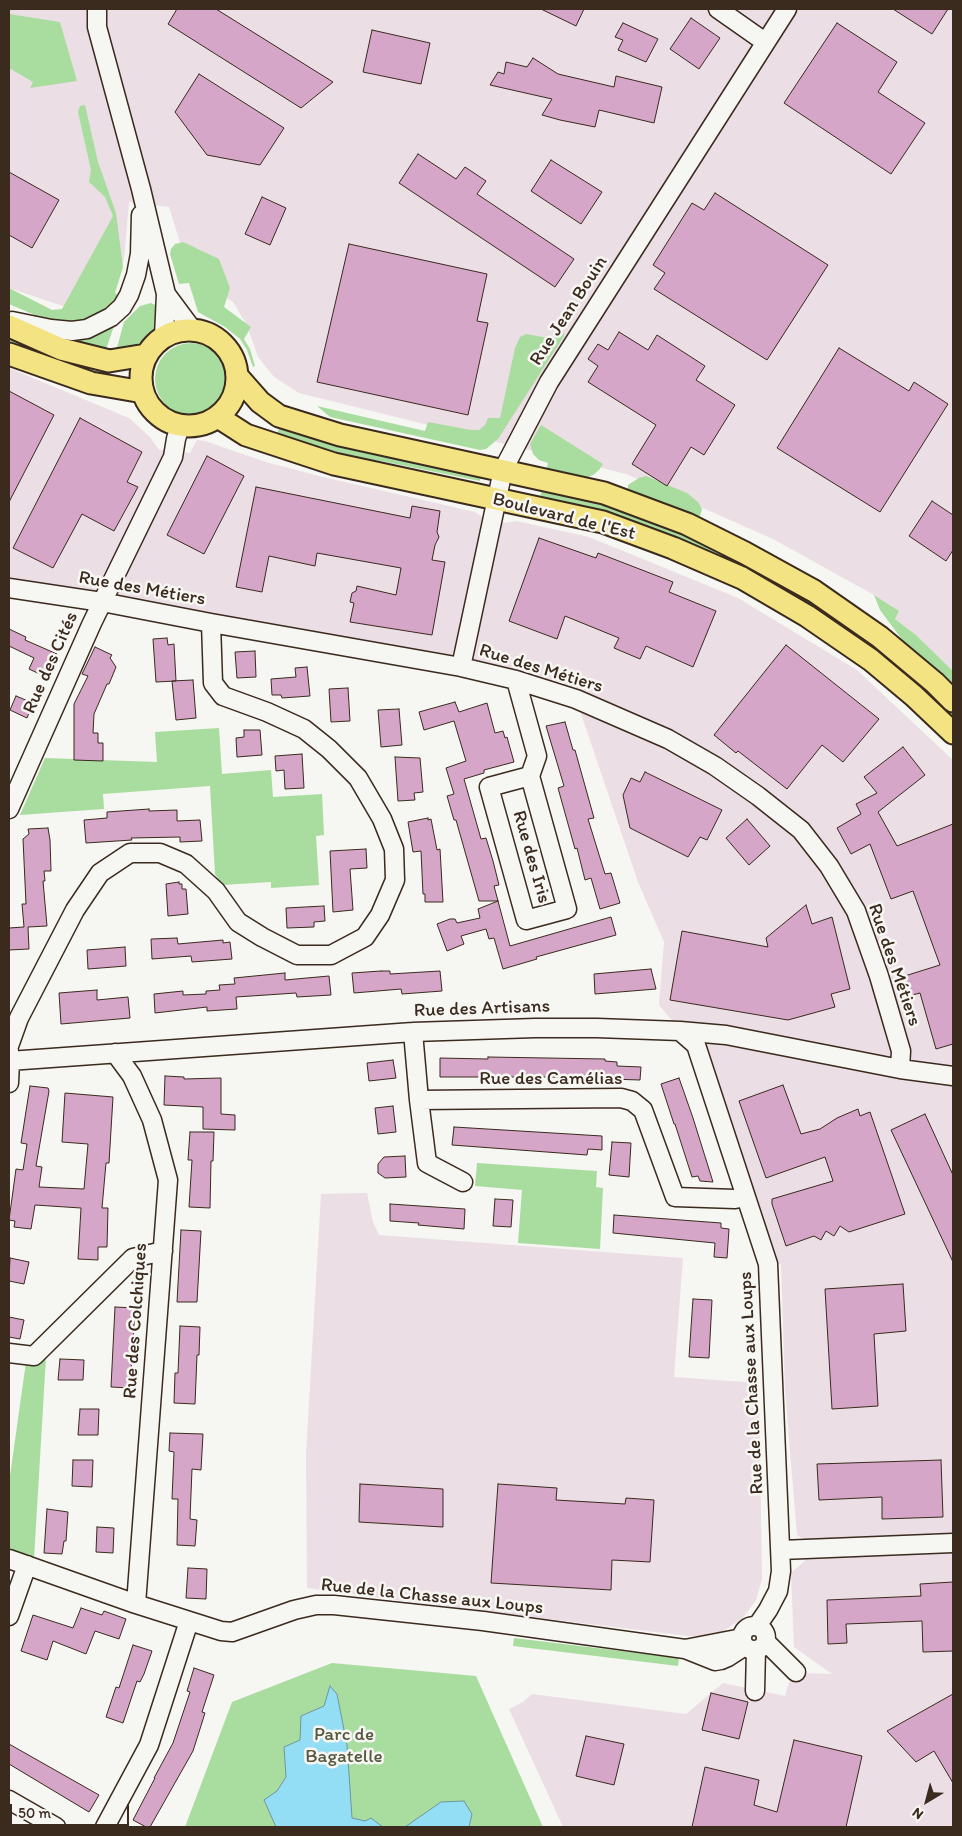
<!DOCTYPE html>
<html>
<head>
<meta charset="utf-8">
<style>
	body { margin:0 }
	#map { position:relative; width:962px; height:1836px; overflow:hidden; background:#f6f6f2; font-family:Itim,sans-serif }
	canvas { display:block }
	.frame { position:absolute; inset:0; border:10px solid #3b2a1e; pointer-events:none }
	.north { position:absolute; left:902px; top:1776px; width:50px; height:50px; -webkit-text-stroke:4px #f6f6f2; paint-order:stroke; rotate:217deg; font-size:14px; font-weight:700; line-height:20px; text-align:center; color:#3b2a1e }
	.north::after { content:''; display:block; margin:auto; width:18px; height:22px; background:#3b2a1e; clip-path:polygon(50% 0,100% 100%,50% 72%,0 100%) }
	.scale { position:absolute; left:10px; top:1804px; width:119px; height:22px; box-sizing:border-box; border:2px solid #3b2a1e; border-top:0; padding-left:6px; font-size:15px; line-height:18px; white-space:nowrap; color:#3b2a1e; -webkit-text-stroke:4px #f6f6f2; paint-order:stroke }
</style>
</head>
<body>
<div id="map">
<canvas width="962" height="1836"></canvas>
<div class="frame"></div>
<div class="north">N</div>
<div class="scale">50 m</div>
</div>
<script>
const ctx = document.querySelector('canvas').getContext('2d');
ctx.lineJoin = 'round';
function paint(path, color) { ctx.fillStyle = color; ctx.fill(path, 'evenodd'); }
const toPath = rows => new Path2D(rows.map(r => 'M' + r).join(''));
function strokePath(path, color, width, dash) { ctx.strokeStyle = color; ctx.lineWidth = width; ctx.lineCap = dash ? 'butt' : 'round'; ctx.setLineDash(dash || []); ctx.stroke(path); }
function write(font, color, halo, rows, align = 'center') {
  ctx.font = font + ' Itim,sans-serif'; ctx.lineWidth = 5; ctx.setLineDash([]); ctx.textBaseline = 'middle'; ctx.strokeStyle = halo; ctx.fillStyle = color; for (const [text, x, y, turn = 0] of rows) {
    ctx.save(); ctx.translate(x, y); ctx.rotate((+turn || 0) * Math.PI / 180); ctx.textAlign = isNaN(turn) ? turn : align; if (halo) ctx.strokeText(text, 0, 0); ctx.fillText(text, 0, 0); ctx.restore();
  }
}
const built = toPath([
	[9,9,953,9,953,671,916,635,895,619,899,611,874,595,773,539,626,474,299,393,274,377,258,357,247,325,233,302,190,275,169,207,129,202,124,260,109,289,69,308,9,288],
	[9,368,129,418,150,437,159,450,190,453,197,440,205,441,266,462,319,476,475,512,482,517,506,523,516,521,589,537,738,598,857,670,953,760,953,1827,563,1827,509,1709,523,1702,532,1694,686,1714,723,1683,785,1696,790,1679,799,1673,832,1674,794,1647,791,1573,808,1558,805,1540,797,1535,785,1389,781,1264,768,1264,697,1051,659,1005,664,942,638,882,576,699,516,680,9,587],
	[367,1193,373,1222,379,1235,683,1258,674,1377,759,1383,762,1579,756,1600,742,1619,723,1631,701,1636,688,1636,425,1604,307,1588,306,1455,321,1194]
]);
const green = toPath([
	[9,14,60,22,77,81,30,88,33,82,9,68],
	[85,105,98,162,116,213,123,267,115,293,119,296,117,300,106,311,90,320,67,324,44,319,9,304,9,288,52,310,62,309,113,216,105,197,89,182,91,170,78,112,80,106],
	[183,242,219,259,230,288,224,307,251,327,244,339,250,349,255,366,253,367,247,350,240,339,225,327,198,312,189,283,179,284,170,254,171,249,175,244],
	[151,303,155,305,158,309,156,329,152,334,136,345,116,351,124,322,140,306],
	[114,326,105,352,60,338,80,339,92,337],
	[556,329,564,333,564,336,498,439,486,449,480,450,330,417,317,406,425,431,428,422,471,430,479,430,485,425,488,418,500,418,515,348,520,337,526,334,554,339],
	[9,335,79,365,99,371,97,377,83,375,9,342],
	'155 379a36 36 0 1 1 72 0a36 36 0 1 1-72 0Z',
	[541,425,603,464,599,470,593,475,585,478,573,477,546,472,548,463,539,460,533,454,530,444],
	[280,426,481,475,480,481,381,461,346,458,276,437],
	[646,476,687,493,698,502,702,509,700,516,696,517,628,492,628,485,639,478],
	[542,488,624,510,692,536,813,601,875,645,953,711,953,721,842,628,540,499],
	[874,595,899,611,895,619,916,635,953,671,953,685,903,641,880,610],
	[219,728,222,774,271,770,273,797,322,794,324,835,316,836,319,885,271,888,271,882,222,885,215,874,210,786,103,794,104,809,20,815,45,758,157,762,155,732],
	[477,1163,597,1171,596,1187,603,1188,600,1249,518,1243,522,1190,475,1186],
	[46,1357,34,1559,9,1549,9,1483,26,1362],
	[514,1638,679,1658,678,1666,513,1646],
	[332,1663,476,1676,543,1827,185,1827,232,1702]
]);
const water = toPath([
	[330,1686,337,1694,347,1745,352,1818,365,1821,371,1818,383,1827,276,1827,264,1800,277,1791,286,1777,284,1747,300,1740,301,1716,324,1706,330,1686],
	[464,1801,472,1814,469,1827,405,1827,441,1802,464,1801]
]);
const building = toPath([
	[177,9,216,9,333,82,301,108,168,24,177,9],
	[541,9,584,9,576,26,541,9],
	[893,9,948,9,932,34,893,9],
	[691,18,720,38,699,69,670,49,691,18],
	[623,23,658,39,646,62,618,50,623,40,615,37,623,23],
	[837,23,897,62,878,92,925,123,891,174,784,103,837,23],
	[372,30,430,43,421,84,363,72,372,30],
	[533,58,558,74,614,87,616,76,662,87,654,123,599,110,595,127,560,120,542,115,552,99,490,85,498,72,504,74,506,62,527,67,533,58],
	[199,74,284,128,260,165,207,155,175,112,199,74],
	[418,154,456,179,465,167,486,181,477,194,574,259,555,287,399,183,418,154],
	[551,160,602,192,581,224,531,191,551,160],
	[9,172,59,200,32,248,9,235,9,172],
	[715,193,828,265,767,360,654,289,665,273,653,265,692,203,704,210,715,193],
	[262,197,286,208,270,245,245,234,262,197],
	[349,244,487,274,477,321,488,323,468,415,317,382,349,244],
	[619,332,648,350,657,335,705,366,696,380,735,405,704,455,691,447,667,486,632,464,656,425,588,382,598,366,588,359,598,344,608,350,619,332],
	[839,348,909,391,914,382,948,404,880,512,777,448,839,348],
	[9,391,54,415,9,502,9,391],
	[80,418,142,452,127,482,138,487,114,531,82,514,53,568,13,548,80,418],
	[207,456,244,476,204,554,167,535,207,456],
	[256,487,410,518,412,506,440,511,437,532,439,537,435,545,432,560,445,562,432,635,350,622,354,603,350,602,352,593,356,591,357,586,396,595,401,568,317,553,315,566,269,556,262,592,236,587,256,487],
	[932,501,953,515,953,550,946,561,909,536,932,501],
	[539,538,596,558,598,553,673,582,669,592,716,611,693,667,646,646,640,659,614,648,619,638,565,616,557,639,509,621,539,538],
	[9,629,26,637,25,640,57,654,46,677,29,669,34,658,9,646,9,629],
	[167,638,168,645,174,644,176,681,156,682,153,639,167,638],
	[786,645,879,719,843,762,822,745,787,789,738,751,736,753,714,735,786,645],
	[95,647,112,655,110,658,116,667,109,684,107,684,94,714,93,733,98,733,98,743,103,743,103,761,74,760,74,704,88,676,82,674,95,647],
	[255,651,256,677,237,678,235,652,255,651],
	[307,667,310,696,282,698,281,695,272,695,271,679,296,677,295,668,307,667],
	[193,680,196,718,176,720,172,681,193,680],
	[348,688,350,721,331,722,329,689,348,688],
	[16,696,33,703,27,718,10,710,16,696],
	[455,702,459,712,487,703,495,733,503,731,505,738,507,737,514,762,484,770,484,773,464,779,481,839,486,838,493,861,499,885,494,886,498,901,479,901,456,820,454,820,447,796,454,794,446,768,466,761,454,721,424,730,419,712,455,702],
	[399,709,402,745,381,747,378,710,399,709],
	[565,722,573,750,575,750,594,818,588,819,605,874,611,873,620,903,600,909,591,878,585,880,577,848,575,849,558,788,564,786,546,726,565,722],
	[244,730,260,730,262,755,237,757,236,738,244,737,244,730],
	[903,747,925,775,878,812,897,846,953,824,953,1044,936,1049,920,993,901,998,895,979,940,965,913,891,891,899,870,844,851,854,837,828,861,814,856,804,877,793,864,777,903,747],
	[302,754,304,788,285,789,284,770,276,771,275,756,302,754],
	[395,757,420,758,423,792,414,793,415,800,398,801,395,757],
	[645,772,722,810,707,840,700,837,688,857,630,828,623,795,631,778,640,782,645,772],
	[149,809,149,811,177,810,177,821,200,820,202,841,180,842,180,837,131,838,132,840,86,843,84,820,107,818,107,812,149,809],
	[428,818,428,820,431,819,437,850,440,849,443,902,425,902,425,894,423,894,421,851,413,852,408,822,428,818],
	[747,819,770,846,749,865,726,838,747,819],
	[48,828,50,840,51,871,44,871,45,881,43,881,47,926,28,927,29,949,9,950,9,928,24,927,22,904,26,904,23,839,29,834,28,829,48,828],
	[366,849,367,868,350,869,353,910,333,912,330,851,366,849],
	[179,882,179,884,182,884,182,889,186,889,188,914,168,916,166,884,179,882],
	[498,901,510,946,611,917,616,935,536,957,537,959,503,969,494,938,489,939,486,929,461,936,464,944,447,951,437,924,450,919,455,919,457,923,480,918,478,909,498,901],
	[806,905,812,924,832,917,850,989,831,994,835,1007,788,1020,670,1000,682,931,768,947,766,938,806,905],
	[324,906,325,921,314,922,314,927,287,928,286,908,324,906],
	[177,938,178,944,223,940,223,943,230,942,232,959,192,962,191,956,152,959,151,939,177,938],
	[125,947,126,966,88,969,87,950,125,947],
	[651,969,656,989,595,994,594,974,651,969],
	[381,971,390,971,390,974,440,971,442,991,402,994,401,989,354,993,352,973,381,971],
	[285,973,285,980,329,976,331,995,297,997,296,993,236,997,237,1009,207,1011,207,1007,155,1013,154,994,183,991,183,995,206,994,206,991,220,990,219,985,235,984,234,978,285,973],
	[97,990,97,1000,128,997,130,1018,61,1024,59,993,97,990],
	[488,1057,605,1059,605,1061,617,1062,617,1066,641,1067,640,1080,552,1077,440,1077,440,1058,488,1059,488,1057],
	[393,1060,396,1078,369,1081,367,1063,393,1060],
	[165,1076,184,1077,184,1079,221,1078,221,1114,235,1115,235,1130,203,1129,203,1107,164,1105,165,1076],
	[679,1078,693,1118,713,1182,700,1181,698,1176,692,1177,675,1124,674,1124,661,1084,679,1078],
	[783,1085,801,1134,820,1129,837,1118,858,1109,860,1116,870,1112,905,1214,849,1232,840,1226,834,1236,826,1231,821,1240,814,1236,786,1246,772,1204,772,1199,833,1181,825,1157,766,1178,739,1101,783,1085],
	[30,1086,48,1088,49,1091,36,1166,42,1167,39,1187,84,1189,88,1144,62,1142,65,1093,113,1097,109,1163,106,1163,102,1208,108,1208,107,1247,98,1247,98,1260,78,1259,81,1208,35,1205,31,1229,14,1227,15,1221,9,1220,16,1169,23,1170,27,1144,21,1143,30,1086],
	[393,1106,396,1132,378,1134,375,1108,393,1106],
	[925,1114,953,1175,953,1262,891,1130,925,1114],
	[454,1127,602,1136,602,1150,588,1149,587,1155,452,1145,454,1127],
	[190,1132,214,1132,213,1161,211,1161,210,1208,189,1207,192,1160,188,1160,190,1132],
	[612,1142,631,1143,629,1177,609,1175,612,1142],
	[405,1156,406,1177,385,1178,378,1173,378,1164,384,1157,405,1156],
	[495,1199,513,1200,511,1227,493,1226,495,1199],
	[390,1204,465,1209,464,1229,418,1225,419,1223,390,1221,390,1204],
	[614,1215,721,1223,721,1228,729,1229,727,1258,714,1257,715,1243,613,1233,614,1215],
	[181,1230,201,1231,197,1302,177,1302,181,1230],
	[10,1258,29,1262,24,1284,9,1281,10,1258],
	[903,1284,906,1331,874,1334,878,1406,832,1409,825,1289,903,1284],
	[693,1299,712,1300,709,1358,689,1357,693,1299],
	[115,1307,135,1308,130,1388,111,1387,115,1307],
	[9,1317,24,1320,20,1339,9,1337,9,1317],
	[180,1326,200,1327,199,1355,197,1355,195,1404,174,1403,175,1373,178,1373,180,1326],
	[60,1359,84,1360,83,1380,58,1380,60,1359],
	[80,1409,99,1409,98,1435,78,1435,80,1409],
	[170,1433,203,1434,201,1470,192,1469,190,1519,197,1520,195,1546,177,1545,178,1499,172,1499,174,1452,169,1451,170,1433],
	[73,1460,93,1460,92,1487,72,1486,73,1460],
	[941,1460,943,1517,882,1519,882,1497,819,1500,817,1464,941,1460],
	[360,1484,443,1489,443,1527,359,1522,360,1484],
	[498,1484,557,1488,556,1500,625,1504,626,1498,654,1500,650,1562,612,1560,611,1590,491,1583,498,1484],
	[47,1509,68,1512,66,1541,64,1541,62,1554,44,1553,47,1509],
	[97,1527,114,1528,113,1553,96,1552,97,1527],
	[188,1568,207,1569,206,1599,186,1598,188,1568],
	[953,1582,953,1651,923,1652,922,1621,846,1624,847,1643,828,1644,827,1600,921,1596,920,1584,953,1582],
	[81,1608,102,1615,104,1611,126,1619,119,1639,95,1631,86,1654,53,1641,47,1660,21,1651,33,1615,73,1628,81,1608],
	[133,1645,152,1651,144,1674,140,1682,137,1681,123,1723,106,1717,116,1687,119,1688,133,1645],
	[194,1668,214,1675,202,1712,205,1713,193,1751,150,1827,146,1827,133,1820,155,1778,154,1778,173,1743,190,1692,187,1691,194,1668],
	[711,1693,748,1702,739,1739,702,1730,711,1693],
	[953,1694,953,1783,934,1751,916,1762,887,1731,953,1694],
	[586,1736,624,1744,614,1785,576,1776,586,1736],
	[794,1740,862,1756,846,1827,692,1827,705,1767,759,1780,754,1805,777,1812,794,1740],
	[9,1744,99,1795,89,1812,9,1764,9,1744]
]);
const minor = toPath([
	[97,9,97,27,141,189,166,294,164,336],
	[718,9,765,42],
	[166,294,192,329],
	[12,321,51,329,72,331,87,329,111,317,122,307,129,295,136,275,140,254,141,215],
	[9,588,102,602,211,623,461,667,516,680,576,699,668,739,715,766,758,796,801,830,829,866,856,911,879,976,901,1051,900,1069],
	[461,667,503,470,549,382,787,9],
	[516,680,537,756,530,776],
	[530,776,567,909,526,920,489,787,530,776],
	[9,809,92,623,173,457,176,439,180,426],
	[680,1031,696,1045,768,1264,781,1571,778,1591,768,1610,757,1626],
	[413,1032,419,1100,621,1098,632,1101,643,1110,675,1197,735,1199,745,1197],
	[9,1046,19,1018,75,910,100,873,130,853,160,853,186,864,216,891,238,922,262,937,297,955,331,955,365,937,380,915,395,880,394,849,382,819,358,778,329,749,304,729,267,712,223,696,213,683,211,623],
	[115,1053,132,1076,152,1120,168,1180,136,1604],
	[9,1061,413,1032,535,1028,597,1028,680,1031,726,1035,900,1069,953,1076],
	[9,1083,10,1061,9,1051],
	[419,1100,427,1163,463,1182],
	[9,1353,34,1356,133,1258,163,1251],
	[781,1550,953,1543],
	[9,1559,136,1604,221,1631,232,1632,294,1610,316,1605,334,1605,483,1621,685,1649,715,1661,721,1660,728,1657,745,1646],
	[9,1616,27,1565],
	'742 1638a12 12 0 1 1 24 0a12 12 0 1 1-24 0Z',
	[766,1642,796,1672],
	[685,1649,742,1638],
	[755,1691,756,1650],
	[9,1800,56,1827],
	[105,1827,149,1745,189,1621]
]);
const major = toPath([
	[9,326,61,349,109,361,146,355],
	'141 378a48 48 0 1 1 96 0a48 48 0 1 1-96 0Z',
	[9,354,91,383,143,392],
	[238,377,260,402,279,416,340,435,604,493,687,524,745,553,814,591,880,637,935,683,953,701],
	[218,417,246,435,334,464,603,522,673,548,742,578,807,616,871,660,914,696,953,733]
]);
const streetNames = [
	["Rue Jean Bouin",569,311,-57],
	["Boulevard de l'Est",564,517,14],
	["Rue des Métiers",142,589,10],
	["Rue des Cités",51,663,-66],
	["Rue des Métiers",541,669,17],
	["Rue des Iris",531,857,74],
	["Rue des Métiers",894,965,71],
	["Rue des Artisans",482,1009,-2],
	["Rue des Camélias",551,1079],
	["Rue des Colchiques",136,1321,-86],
	["Rue de la Chasse aux Loups",752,1383,-93],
	["Rue de la Chasse aux Loups",432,1597,6]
];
const parkNames = [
	["Parc de",344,1735],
	["Bagatelle",344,1757]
];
paint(built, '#ecdee5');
paint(green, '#a9dd9f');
paint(water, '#93def5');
strokePath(water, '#70969f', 1);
paint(building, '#d5a6c7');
strokePath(building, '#3b2a1e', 1);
strokePath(minor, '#3b2a1e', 21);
strokePath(major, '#3b2a1e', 25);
strokePath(minor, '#f6f6f2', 18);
strokePath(major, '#f4e382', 21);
write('19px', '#3b2a1e', '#f6f6f2', streetNames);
write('19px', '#56573e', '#f6f6f2', parkNames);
</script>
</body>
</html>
